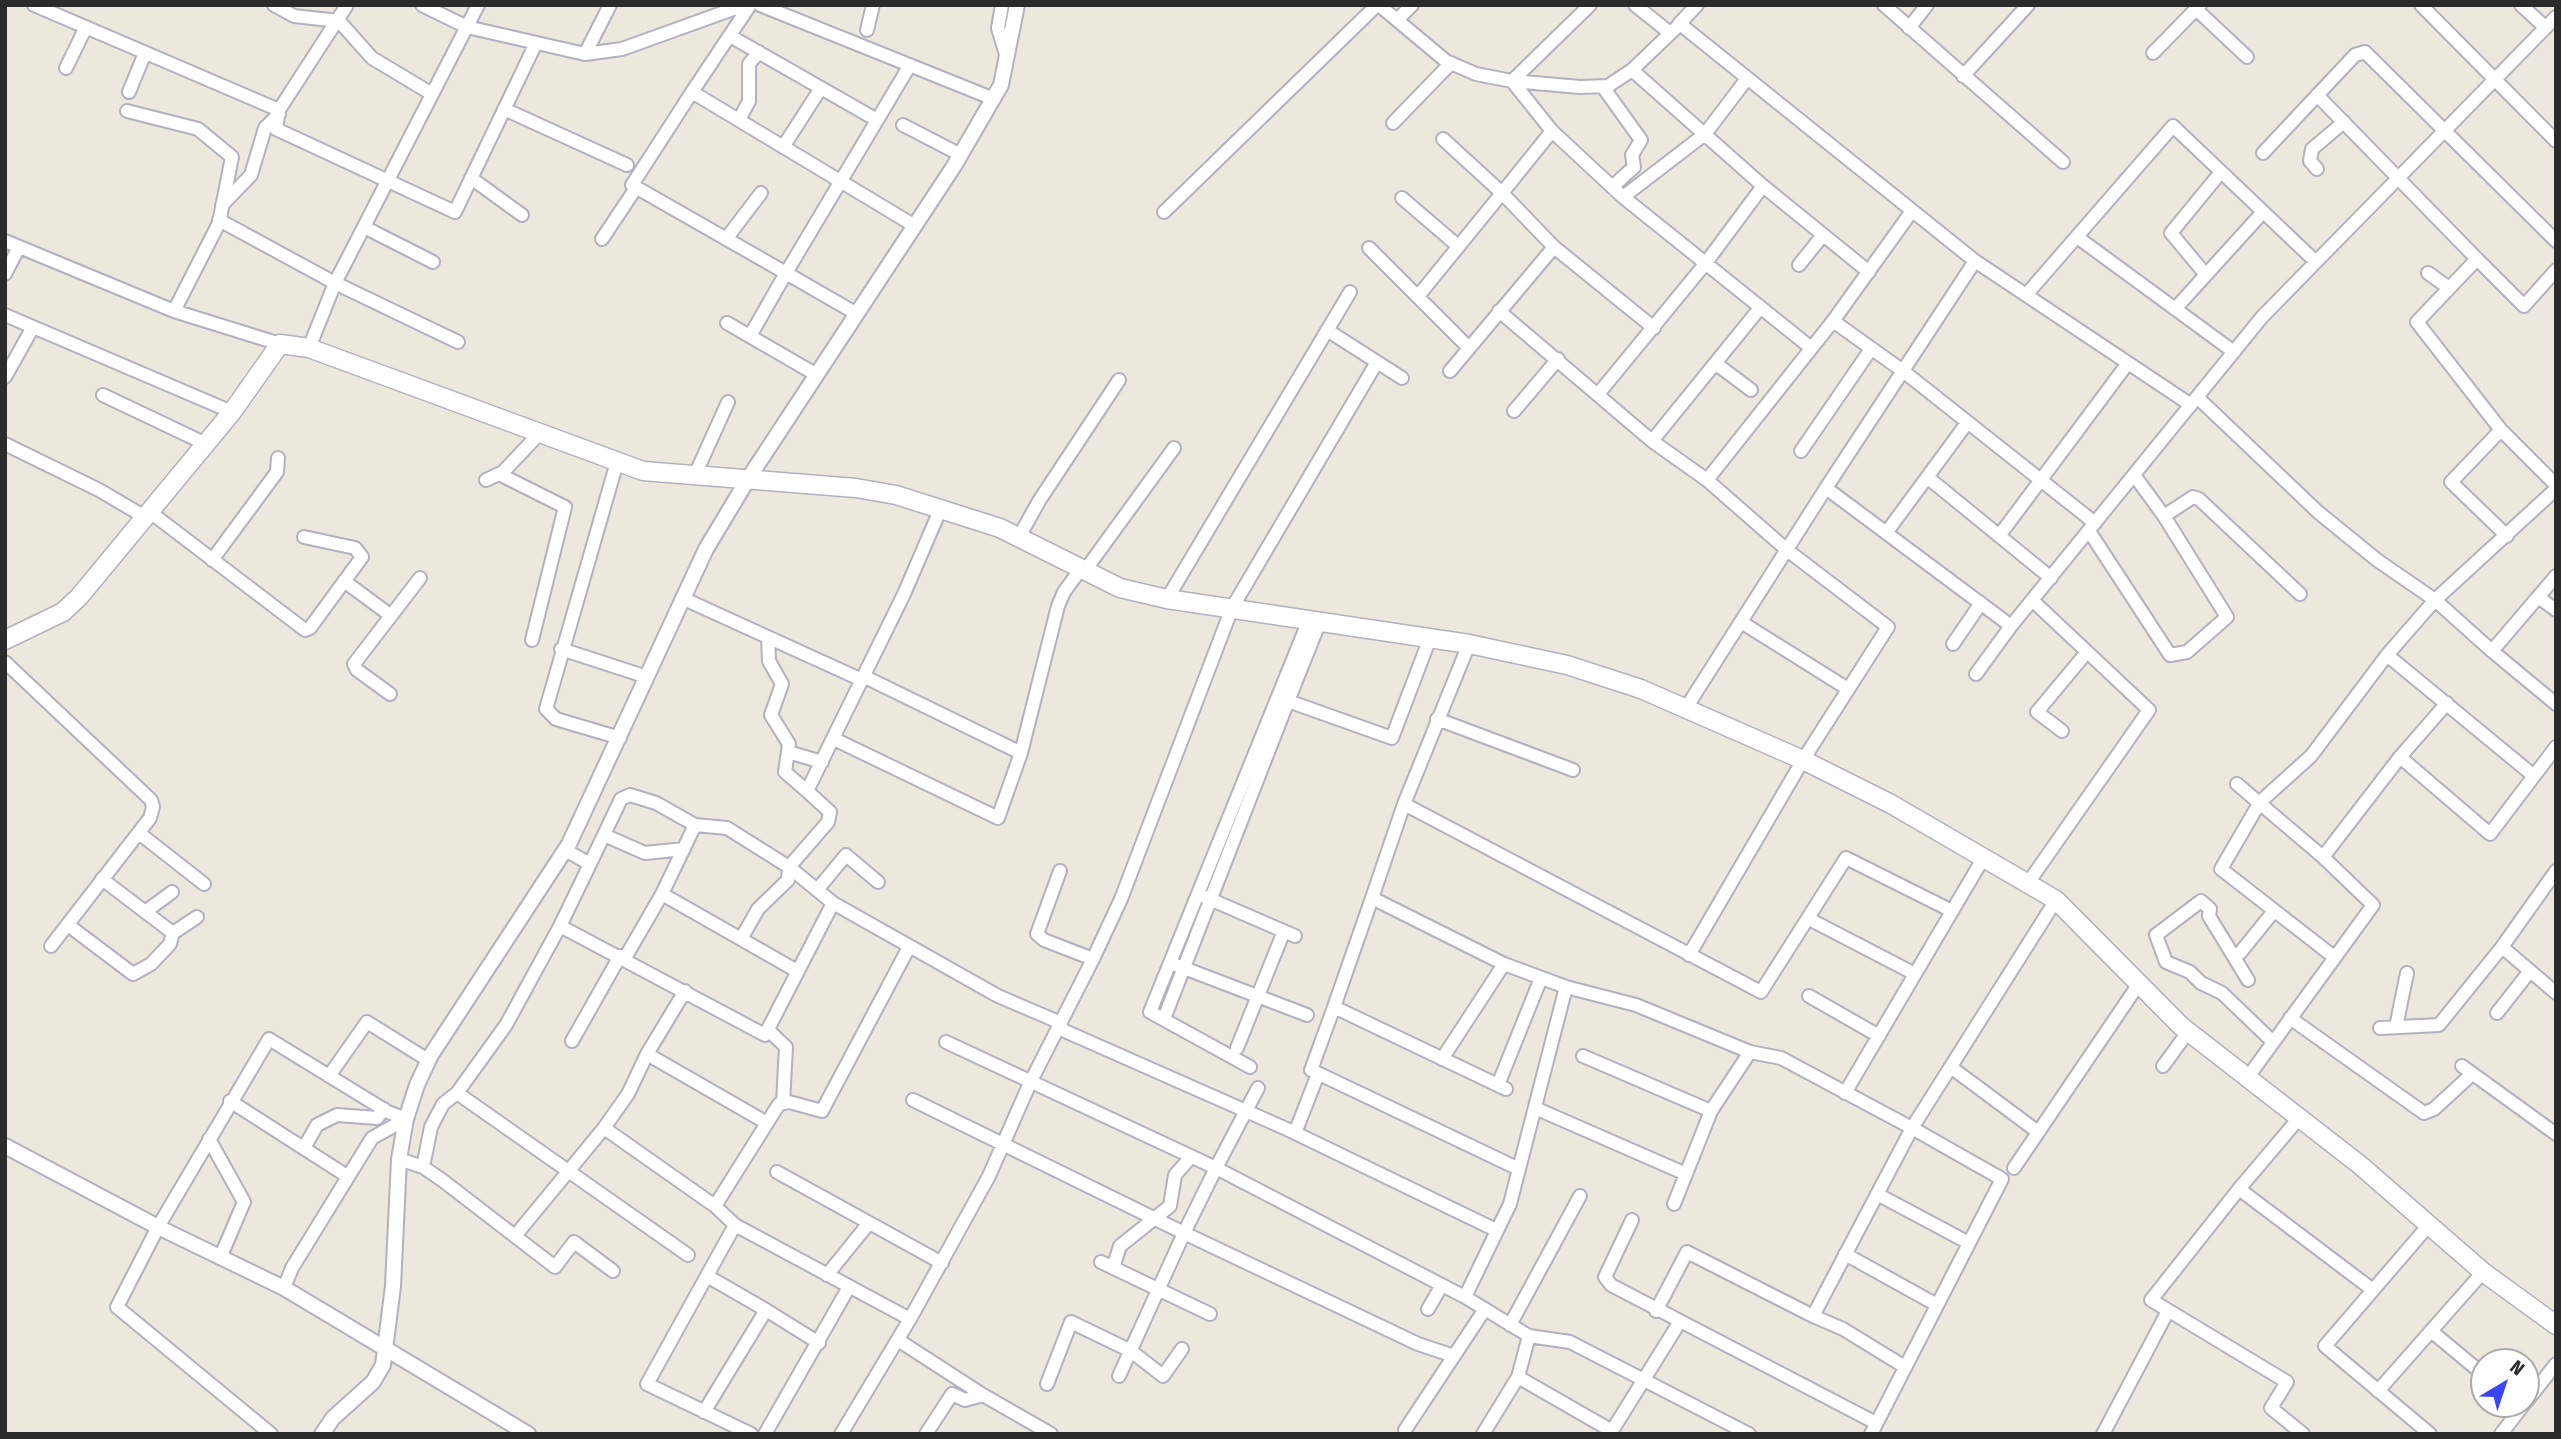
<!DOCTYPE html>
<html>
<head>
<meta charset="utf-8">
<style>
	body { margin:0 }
	#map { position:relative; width:2561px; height:1439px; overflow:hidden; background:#ede8dd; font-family:"Fira Sans Condensed",sans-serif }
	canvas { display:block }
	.frame { position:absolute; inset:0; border:7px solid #2b2b2b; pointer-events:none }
	.north { position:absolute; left:2470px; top:1348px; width:70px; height:70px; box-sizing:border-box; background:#fff; border:2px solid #aaa; border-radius:50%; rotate:39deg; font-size:19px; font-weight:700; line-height:28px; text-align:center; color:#2b2b2b }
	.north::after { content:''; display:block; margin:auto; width:24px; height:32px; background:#3b45fc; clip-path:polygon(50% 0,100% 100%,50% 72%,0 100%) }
</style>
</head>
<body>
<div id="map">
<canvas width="2561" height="1439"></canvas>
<div class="frame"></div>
<div class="north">N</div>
</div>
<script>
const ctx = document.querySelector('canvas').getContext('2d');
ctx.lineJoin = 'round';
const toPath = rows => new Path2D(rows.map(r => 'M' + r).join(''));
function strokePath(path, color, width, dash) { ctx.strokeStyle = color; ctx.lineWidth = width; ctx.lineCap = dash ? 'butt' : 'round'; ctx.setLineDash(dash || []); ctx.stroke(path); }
const minor = toPath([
	[34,5,279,110],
	[274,5,294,16,339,21,372,58,432,94],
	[347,5,279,110,276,129,455,212,536,43],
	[422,5,467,27,585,54,622,49,744,5],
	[750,5,692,92,915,226],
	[760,5,994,99],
	[1002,5,998,28,1007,58],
	[1379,5,1446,61,1476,74,1512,81,1580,87,1608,86,1632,70,1680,24,1975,261],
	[1635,5,1670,33],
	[1884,5,2063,162],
	[2421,5,2556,141],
	[2521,5,2545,27],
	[2196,9,2247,57],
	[1397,20,1412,5],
	[1679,24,1697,5],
	[1909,28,1927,5],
	[867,30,873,5],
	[730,36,877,120],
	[2153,53,2200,5],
	[585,54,610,5],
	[66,68,86,27],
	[1963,76,2028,5],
	[1603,87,1641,140,1632,155,1634,167,1612,187],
	[129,92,145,53],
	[692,92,632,185,786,273,750,336],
	[2317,95,2477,259,2417,322,2501,430,2556,485],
	[504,109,627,165],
	[127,111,198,129,232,157,219,223,174,311],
	[739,120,749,101,749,64,759,52],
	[1393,123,1451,63],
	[903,125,961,155],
	[1552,131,1623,197,1810,347],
	[783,147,821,88],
	[2263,153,2355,55,2365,52,2556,241],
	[2317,169,2310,161,2312,149,2344,122],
	[471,178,522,215],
	[1763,186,1869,272],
	[1623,197,1705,134,1746,80],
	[1402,198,1458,246],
	[222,205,251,175,265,128,279,114],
	[1164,212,1377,5],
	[219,220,335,283,458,342],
	[364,227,433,262],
	[2077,237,2234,352],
	[602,239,636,188],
	[726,239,761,193],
	[5,241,174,311,280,344],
	[1554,247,1654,328],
	[1369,248,1469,348],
	[2477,259,2524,306,2556,270],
	[1799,265,1823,235],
	[2428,273,2449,288],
	[5,274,19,247],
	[2206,275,2171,233,2221,172],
	[1419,295,1502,193,1443,139],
	[2026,295,2173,126,2316,262],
	[2175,309,2263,212],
	[1499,311,1652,441,1707,480,1787,550,1888,627,1803,760,1689,955],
	[857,314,786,273,910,65],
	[5,315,232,412],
	[1833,321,1903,371,2095,523],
	[727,323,817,375],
	[1327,330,1402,378],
	[309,348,335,283,478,5],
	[1715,363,1751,390],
	[1450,371,1554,247,1502,193,1552,131,1512,81,1590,5],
	[5,377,33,327],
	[1599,393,1705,264,1763,186,1632,70],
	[103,395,206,444],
	[2197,397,2318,512,2377,560,2435,600,2556,489],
	[1514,411,1558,359],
	[2501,430,2451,482,2507,536],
	[1652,441,1760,308],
	[5,444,99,490,145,517],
	[1801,451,1871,349],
	[617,462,546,709,556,719,620,738],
	[499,474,565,507,532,640],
	[695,475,728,402],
	[1927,477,2051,578],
	[486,480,503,472,539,434],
	[1707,480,1833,321,1912,211],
	[1826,488,1975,261,2191,405],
	[150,512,305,630,310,628,362,557,355,548,304,537],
	[2164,516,2193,497,2199,499,2300,594],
	[2089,531,2170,655,2187,652,2227,617,2164,516,2134,475],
	[1886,533,1967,423],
	[1999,536,2128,363],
	[1019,537,1039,501,1119,380],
	[212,560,277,472,278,458],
	[1084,572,1174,448],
	[2556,576,2492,651,2556,704],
	[344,581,390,615],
	[2538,597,2556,610],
	[682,598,862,680],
	[1167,599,1350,292],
	[1741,622,1848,689],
	[768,637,769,661,782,684,771,715,789,744,785,772,807,791],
	[1469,644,1404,804,1372,898,1504,964,1566,987,1636,1005,1750,1052],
	[1953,644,1981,603],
	[561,649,647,677],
	[5,662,151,800,153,807,150,818,51,946],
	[1976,674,2011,626],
	[863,676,1021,753],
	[390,694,357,670,354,664,420,578],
	[1288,701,1320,621],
	[1686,708,1826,488,2011,626,2262,317,2556,17],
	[1437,719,1573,770],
	[2062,731,2037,712,2087,652],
	[834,739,998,818,1021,753,1058,606,1064,592,1080,570],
	[788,752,822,762],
	[2400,757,2447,703],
	[2534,776,2556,747],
	[2237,784,2323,857],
	[1404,804,1761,992,1846,858,1952,911],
	[139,833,204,884],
	[604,835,645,853,684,849],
	[565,850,590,864,560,926,765,1035,833,903,998,996,1061,1023],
	[590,864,621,799,630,795,656,803,695,825,727,828,789,867,833,903],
	[1060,871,1037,934,1044,940,1093,959],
	[2556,871,2502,947,2556,993],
	[102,879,173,933],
	[2028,883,2149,710,2032,600],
	[817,890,846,855,878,882],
	[662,894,797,971],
	[1205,897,1295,936],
	[1372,898,1334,1007,1506,1089],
	[145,912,172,892],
	[1809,919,1915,974],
	[68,925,133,974,151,964,170,944,173,933,197,917],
	[741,939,758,909,788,880,789,867,828,822,830,812,807,791,904,594,941,508],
	[2240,953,2274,911],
	[2334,957,2221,869,2260,802,2311,756,2387,655],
	[625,958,662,894,695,825],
	[1176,965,1307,1015],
	[2248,980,2209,916,2210,909,2201,901,2156,935,2166,962,2190,972,2201,983,2222,993,2273,1042],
	[1809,996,1879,1036],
	[2497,1013,2530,971],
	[1165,1016,1288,701,1392,738,1430,638],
	[2290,1018,2424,1113,2434,1109,2472,1074],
	[2396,1027,2407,973],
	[1058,1028,1289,1130,1496,1230],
	[2380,1028,2439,1025,2502,947],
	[768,1030,786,1047,783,1103],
	[572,1041,620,956],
	[1237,1048,1284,931],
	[647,1054,767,1123],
	[1583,1056,1711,1111],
	[1442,1059,1504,964],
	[2163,1066,2188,1032],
	[2462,1066,2556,1134],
	[1250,1067,1150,1012,1309,620],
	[1952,1068,2038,1132],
	[329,1076,367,1022,428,1060],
	[2248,1077,2373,905,2323,857,2400,757,2490,834,2534,776,2387,655,2435,600,2492,651],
	[1498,1085,1541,978],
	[1258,1088,1216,1168,1465,1297,1510,1204,1519,1169,1311,1070,1334,1007],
	[457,1093,688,1255],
	[1845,1093,1984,857],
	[913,1100,1184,1233,1216,1168,946,1042],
	[230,1101,347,1176],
	[1535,1108,1686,1174,1711,1111,1750,1052,1781,1058,1912,1128,2056,900],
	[2300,1117,2239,1189,2373,1290],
	[604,1128,715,1206,735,1225,910,1319],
	[1295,1133,1318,1074],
	[209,1139,244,1202,220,1258],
	[304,1148,317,1125,337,1115,377,1118,384,1109],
	[399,1159,423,1167,442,1180,555,1267,574,1242,613,1271],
	[423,1167,431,1127,443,1104,457,1093,506,1025,560,926],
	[2014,1168,2138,985],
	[1519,1169,1566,987],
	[777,1172,942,1263],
	[2239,1189,2151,1300,2287,1382,2271,1408,2303,1434],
	[1877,1194,1969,1243],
	[1674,1204,1686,1174],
	[715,1206,779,1104,789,1102,822,1111,909,947],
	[1632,1220,1605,1277,1611,1285,1876,1423],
	[735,1225,647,1384,751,1434],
	[2428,1226,2325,1346,2430,1434],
	[515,1236,604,1128,628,1094,647,1054,685,991],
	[1845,1254,1937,1305],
	[1101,1262,1210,1314],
	[1113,1268,1120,1246,1170,1206,1175,1175,1191,1157],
	[827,1275,869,1223],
	[707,1276,766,1310],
	[284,1288,292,1268,372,1138,406,1119],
	[1465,1297,1529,1336,1518,1377,1612,1431],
	[1428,1309,1442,1285],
	[1656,1311,1687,1252,1813,1316,1912,1128,2002,1179,1871,1434],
	[1813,1316,1843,1329,1905,1367],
	[1510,1325,1580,1196],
	[2431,1331,2484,1375],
	[1529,1336,1570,1342,1749,1434],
	[898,1340,983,1395],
	[1119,1376,1184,1233,1418,1344,1454,1356],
	[1047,1384,1071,1322,1131,1351,1163,1376,1182,1349],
	[2378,1391,2483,1272],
	[2526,1402,2556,1364],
	[704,1412,766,1310,819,1343],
	[1405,1430,1485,1309],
	[271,1434,117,1307,158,1227,269,1039,388,1112,406,1119],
	[765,1434,849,1287],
	[841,1434,910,1319,989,1176,1030,1083,1093,959,1121,899,1232,608,1377,362],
	[926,1434,952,1394,965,1400,983,1395,1051,1434],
	[1483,1434,1518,1377],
	[1610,1434,1679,1323],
	[2103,1434,2168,1311],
	[2501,1434,2524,1404]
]);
const tertiary = toPath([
	[5,1146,158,1227,284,1288,528,1434],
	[322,1434,333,1418,373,1382,383,1365,393,1286,399,1159,406,1119,417,1085,431,1055,569,844,706,549,748,479,954,166,1001,85,1017,5]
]);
const secondary = toPath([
	[5,640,63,612,79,597,232,412,280,344,309,348,643,471,856,488,896,495,1000,528,1120,588,1167,599,1469,644,1567,665,1641,689,1803,760,1891,804,2056,900,2181,1026,2360,1165,2483,1272,2556,1325]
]);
strokePath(minor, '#b1b1bf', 16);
strokePath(tertiary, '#b1b1bf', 18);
strokePath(secondary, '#b1b1bf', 21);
strokePath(minor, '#fff', 12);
strokePath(tertiary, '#fff', 14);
strokePath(secondary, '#fff', 18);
</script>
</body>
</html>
